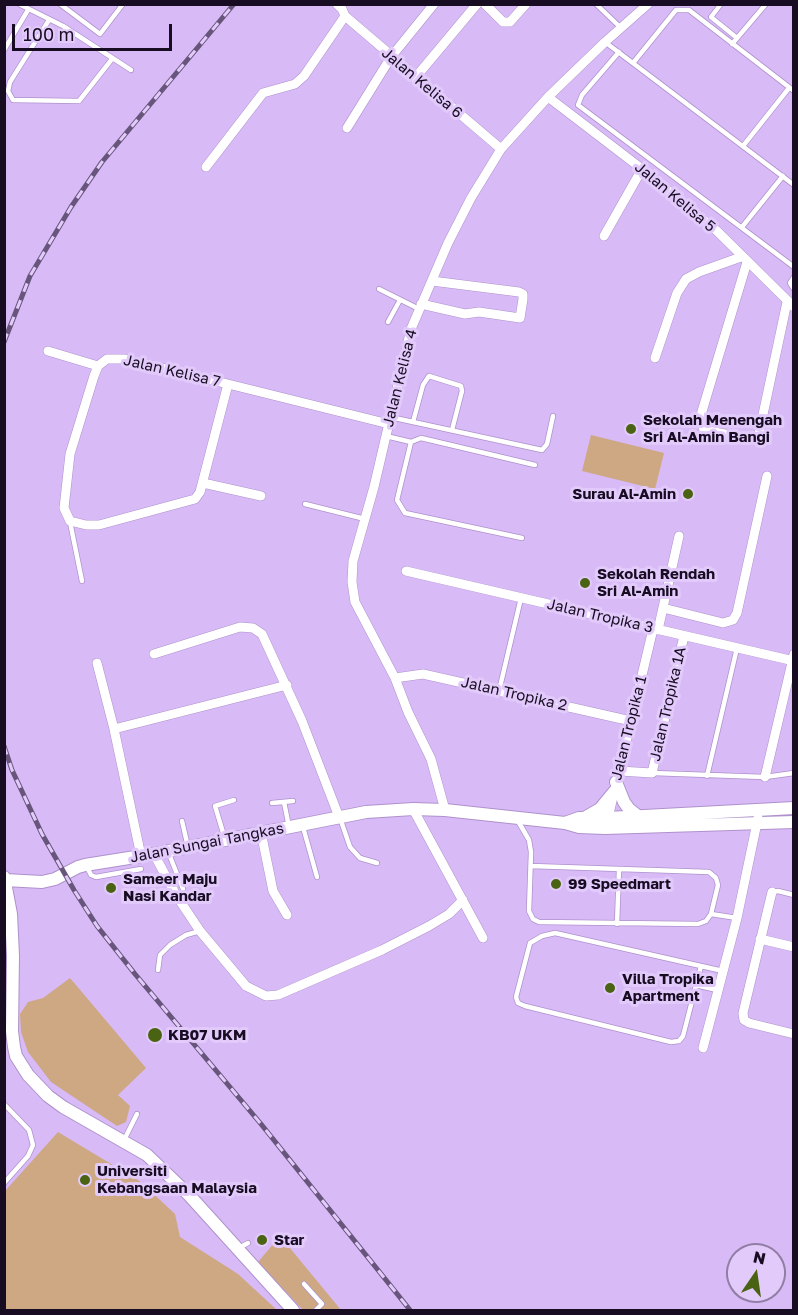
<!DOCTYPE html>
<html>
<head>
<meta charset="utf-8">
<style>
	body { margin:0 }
	#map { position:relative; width:798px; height:1315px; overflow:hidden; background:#d8baf7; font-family:"Golos Text",sans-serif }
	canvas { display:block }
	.frame { position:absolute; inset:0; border:6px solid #170c21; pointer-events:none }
	.north { position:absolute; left:726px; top:1243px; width:60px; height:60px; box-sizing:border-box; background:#e2cafb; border:2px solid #917ea4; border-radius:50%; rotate:13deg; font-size:16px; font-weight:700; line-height:24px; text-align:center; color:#170c21 }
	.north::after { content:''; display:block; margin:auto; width:21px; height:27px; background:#496313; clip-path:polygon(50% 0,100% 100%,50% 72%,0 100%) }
	.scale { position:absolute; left:12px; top:24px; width:160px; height:27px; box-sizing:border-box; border:3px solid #170c21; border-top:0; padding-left:8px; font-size:18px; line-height:21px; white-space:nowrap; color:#170c21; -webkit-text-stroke:4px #e2cafb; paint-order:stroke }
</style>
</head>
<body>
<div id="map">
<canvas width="798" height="1315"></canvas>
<div class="frame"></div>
<div class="north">N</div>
<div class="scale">100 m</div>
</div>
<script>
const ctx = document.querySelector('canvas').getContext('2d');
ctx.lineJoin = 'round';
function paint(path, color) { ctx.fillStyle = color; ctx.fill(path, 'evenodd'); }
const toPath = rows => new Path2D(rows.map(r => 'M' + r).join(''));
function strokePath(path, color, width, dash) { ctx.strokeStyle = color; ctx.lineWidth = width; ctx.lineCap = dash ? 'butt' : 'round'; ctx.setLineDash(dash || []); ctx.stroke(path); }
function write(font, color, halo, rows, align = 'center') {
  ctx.font = font + ' "Golos Text",sans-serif'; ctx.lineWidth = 6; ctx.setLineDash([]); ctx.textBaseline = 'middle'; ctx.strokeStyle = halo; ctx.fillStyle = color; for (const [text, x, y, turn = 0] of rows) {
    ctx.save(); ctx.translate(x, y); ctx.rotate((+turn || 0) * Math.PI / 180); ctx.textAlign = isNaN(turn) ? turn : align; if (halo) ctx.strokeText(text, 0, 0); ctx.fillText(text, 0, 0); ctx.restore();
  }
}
const green = toPath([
	[591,435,664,453,655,489,582,471],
	[70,978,146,1068,118,1095,130,1106,126,1122,117,1126,51,1082,28,1052,21,1032,20,1014,28,1002,43,998],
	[58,1132,141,1182,175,1214,180,1237,238,1274,277,1310,5,1310,5,1191],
	[280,1236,341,1310,303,1310,258,1262]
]);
const service = toPath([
	[19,4,63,26,131,70],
	[60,4,100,34,123,4],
	[596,4,621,28],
	[721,4,711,17,737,38],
	[49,20,10,82,8,91,13,100,79,101,112,59],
	[605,42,794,185],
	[732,44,766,4],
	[4,50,28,10],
	[619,52,582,95,578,105,794,267],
	[633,63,676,10,689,10,794,91],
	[743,146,789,88],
	[742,227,783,176],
	[794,277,790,283,794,289],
	[379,289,419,309],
	[388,322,400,300],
	[390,417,542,450,547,444,553,416],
	[413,422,423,385,429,376,461,386,462,391,452,430],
	[386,436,411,442,397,500,405,513,522,538],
	[411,442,421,438,535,465],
	[305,504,365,519],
	[70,522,82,581],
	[499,691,521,598],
	[653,773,765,777,794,773],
	[707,776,737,648],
	[284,802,289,827],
	[272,803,293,801],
	[340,818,350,847,360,858,377,863],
	[182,821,188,847],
	[518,821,529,840,531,852,529,911,533,919,539,922,698,924,706,921,711,914],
	[303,827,317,877],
	[225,839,215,806,234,800],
	[169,854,183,889],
	[531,866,709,872,716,878,718,885,711,914,737,918],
	[87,867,91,875,96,877,141,869],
	[772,892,778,891,794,895],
	[617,924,619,870],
	[701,966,683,1036,679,1041,671,1042,525,1006,518,1003,516,997,530,943,542,936,555,933,723,971],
	[158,970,160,955,170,945,186,935,200,931],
	[696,985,717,990],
	[4,1104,29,1130,33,1145,28,1156,4,1183],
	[124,1140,137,1114],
	[239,1248,248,1243],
	[304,1284,322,1304,316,1310]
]);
const minor = toPath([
	[337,4,342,9,345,16,501,149],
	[485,4,503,22,510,22,526,4],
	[415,78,477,4],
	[548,97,642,169,717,231,794,307],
	[347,128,391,57,434,4],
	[206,167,263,93,295,84,304,76,345,16],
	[604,236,642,169],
	[747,262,700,418,704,430,756,440,758,438,787,302],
	[421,304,465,314,479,312,520,318,523,299,523,294,519,292,432,281],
	[48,351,98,366],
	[655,358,677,293,686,279,699,272,741,257],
	[228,384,200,492,195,499,99,525,86,525,70,521,64,508,70,454,94,376,98,366,107,359,125,359,228,384,389,424],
	[203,483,261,496],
	[406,571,794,661],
	[663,608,723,623,733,620,737,613,767,476],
	[658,630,679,536],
	[154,654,240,627,253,628,262,634,302,721,339,817],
	[97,663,114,729,141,856],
	[395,678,423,674,631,721],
	[114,729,287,685],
	[620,771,652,773,684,636],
	[765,777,794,654],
	[413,809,483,938],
	[445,810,431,759,408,712,395,678,355,602,352,582,353,561,374,487,411,329,448,243,471,198,501,149,548,97,605,42,648,4],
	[607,822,653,629],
	[261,832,273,891,287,915],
	[154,854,176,895,200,931,246,986,266,996,278,995,382,950,429,926,449,914,463,900],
	[772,892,743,1013,744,1020,749,1023,794,1034],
	[760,939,794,947],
	[703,1048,737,918,758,818]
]);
const tertiary = toPath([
	[616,782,624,802,629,809,639,817],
	[586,817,600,809,614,792],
	[565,823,579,818,607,818,794,808],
	[4,877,11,914,13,956,12,1031,14,1047,16,1056,28,1075,48,1096,63,1107,147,1155,189,1195,293,1310],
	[5,880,42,882,55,879,78,867,85,865,154,854,366,812,413,809,445,810,565,823,579,827,605,828,794,822]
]);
const rail = toPath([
	[4,342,30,276,71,207,102,162,234,4],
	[4,746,12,770,42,834,74,890,97,926,135,974,261,1124,410,1310]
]);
const markers = [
	[631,429,6,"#496313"],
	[688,494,6,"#496313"],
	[585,583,6,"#496313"],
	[556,884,6,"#496313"],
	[111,888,6,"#496313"],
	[610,988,6,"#496313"],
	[155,1035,8,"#496313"],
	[85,1180,6,"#496313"],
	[262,1240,6,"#496313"]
];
const streetNames = [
	["Jalan Kelisa 6",422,83,40],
	["Jalan Kelisa 5",675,197,40],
	["Jalan Kelisa 7",172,371,13],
	["Jalan Kelisa 4",400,378,-76],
	["Jalan Tropika 3",600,616,13],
	["Jalan Tropika 2",514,694,13],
	["Jalan Tropika 1A",668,704,-77],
	["Jalan Tropika 1",629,728,-76],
	["Jalan Sungai Tangkas",207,843,-11]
];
const poiNames = [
	["Sekolah Menengah",643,420],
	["Sri Al-Amin Bangi",643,437],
	["Surau Al-Amin",676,494,"right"],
	["Sekolah Rendah",597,574],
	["Sri Al-Amin",597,591],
	["Sameer Maju",123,879],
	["Nasi Kandar",123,896],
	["99 Speedmart",568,884],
	["Villa Tropika",622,979],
	["Apartment",622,996],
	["KB07 UKM",168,1035],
	["Universiti",97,1171],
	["Kebangsaan Malaysia",97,1188],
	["Star",274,1240]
];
paint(green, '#cda882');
strokePath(service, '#af92cc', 6);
strokePath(minor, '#af92cc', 10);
strokePath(tertiary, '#af92cc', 14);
strokePath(service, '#fff', 4.5);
strokePath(minor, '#fff', 9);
strokePath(tertiary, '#fff', 12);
strokePath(rail, '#68557b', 5);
strokePath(rail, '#e2cafb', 3, [9]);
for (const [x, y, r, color] of markers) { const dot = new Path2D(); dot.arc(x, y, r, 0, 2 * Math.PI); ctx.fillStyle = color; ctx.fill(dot); strokePath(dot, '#e2cafb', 2); }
write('15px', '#170c21', '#e2cafb', streetNames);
write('bold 15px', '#170c21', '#e2cafb', poiNames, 'left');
</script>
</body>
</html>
